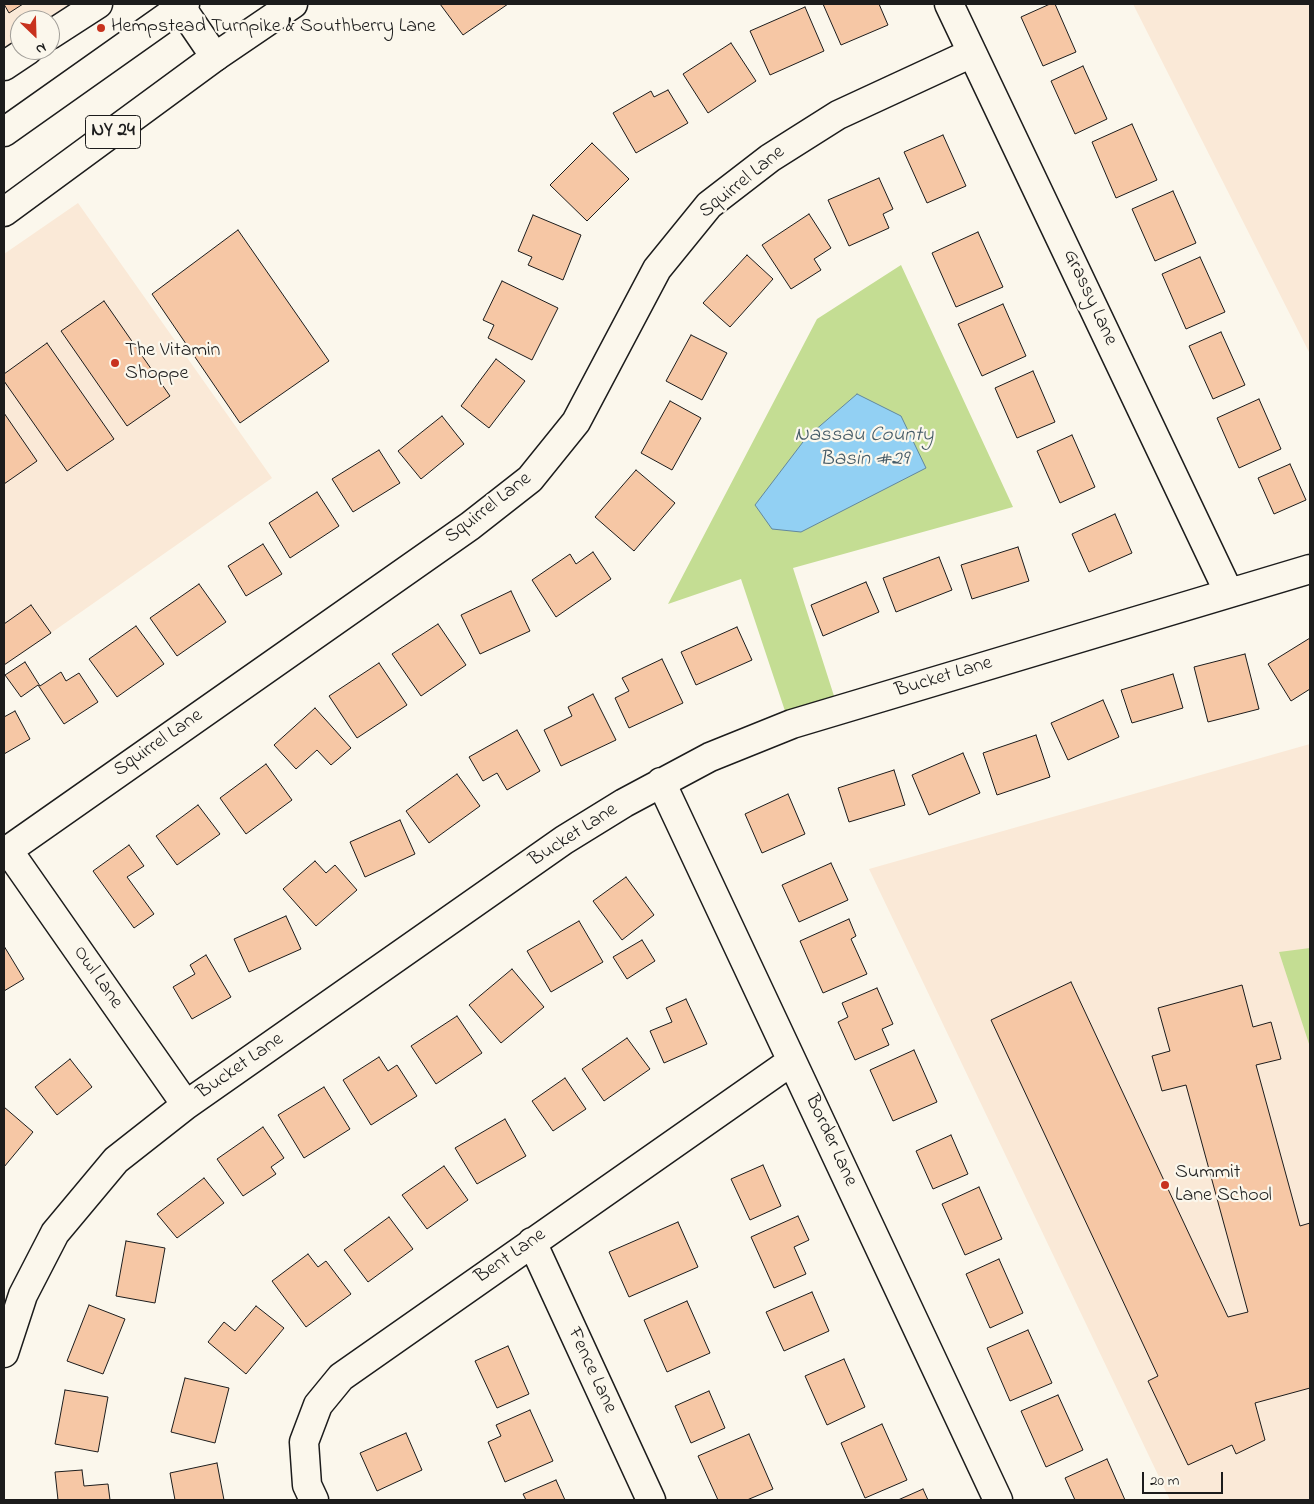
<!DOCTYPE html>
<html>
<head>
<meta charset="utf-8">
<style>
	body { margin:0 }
	#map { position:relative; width:1314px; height:1504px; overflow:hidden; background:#fbf7ec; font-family:"Indie Flower",sans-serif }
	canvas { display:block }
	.frame { position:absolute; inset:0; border:5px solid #1c1c1c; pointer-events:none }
	.north { position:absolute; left:10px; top:10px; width:50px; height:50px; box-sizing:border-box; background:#fbf7ec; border:1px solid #a29f99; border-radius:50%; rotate:156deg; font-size:14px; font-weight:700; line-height:20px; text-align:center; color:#1c1c1c }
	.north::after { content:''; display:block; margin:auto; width:18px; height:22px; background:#c8321e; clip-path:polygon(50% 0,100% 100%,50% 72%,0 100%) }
	.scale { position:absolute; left:1142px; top:1472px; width:81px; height:22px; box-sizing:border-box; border:2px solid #1c1c1c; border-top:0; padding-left:6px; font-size:15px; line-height:18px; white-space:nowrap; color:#1c1c1c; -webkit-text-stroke:4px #fbf7ec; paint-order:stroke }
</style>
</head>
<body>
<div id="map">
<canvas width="1314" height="1504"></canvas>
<div class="frame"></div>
<div class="north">N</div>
<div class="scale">20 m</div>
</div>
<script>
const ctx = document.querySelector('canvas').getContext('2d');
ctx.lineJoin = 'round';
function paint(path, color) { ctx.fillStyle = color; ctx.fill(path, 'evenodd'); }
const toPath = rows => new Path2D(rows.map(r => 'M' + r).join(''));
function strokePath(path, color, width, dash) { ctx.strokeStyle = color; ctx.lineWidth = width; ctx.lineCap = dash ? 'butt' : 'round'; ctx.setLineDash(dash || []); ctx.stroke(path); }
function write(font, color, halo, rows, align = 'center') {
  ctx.font = font + ' "Indie Flower",sans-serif'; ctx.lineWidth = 4.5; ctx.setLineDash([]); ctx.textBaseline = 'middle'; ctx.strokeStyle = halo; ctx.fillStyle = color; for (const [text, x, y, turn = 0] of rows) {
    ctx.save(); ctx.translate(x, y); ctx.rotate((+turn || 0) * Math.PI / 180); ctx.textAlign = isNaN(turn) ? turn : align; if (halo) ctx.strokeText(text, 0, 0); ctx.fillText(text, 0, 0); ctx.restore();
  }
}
const built = toPath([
	[4,4,87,4,50,20,20,20,20,50,4,61],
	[1133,4,1310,4,1310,354],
	[78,203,272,478,4,666,4,254],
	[1310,744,1310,1500,1170,1500,869,869]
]);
const green = toPath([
	[901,265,1013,507,793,568,834,696,785,711,741,579,668,604,817,319],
	[1310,948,1310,1047,1279,952]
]);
const water = toPath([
	[857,394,901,416,926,468,801,532,772,529,755,505,806,438,857,394]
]);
const building = toPath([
	[4,4,23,4,9,13,4,4],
	[440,4,508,4,463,35,440,4],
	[823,4,879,4,888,25,841,45,823,4],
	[1050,4,1055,4,1076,52,1043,66,1021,17,1050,4],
	[805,7,824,51,770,75,750,31,805,7],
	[731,43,756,81,708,113,683,74,731,43],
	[1083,66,1107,119,1075,134,1051,81,1083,66],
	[668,90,688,123,636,153,613,113,651,91,654,97,668,90],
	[1132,124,1157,180,1116,198,1092,142,1132,124],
	[943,135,966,186,927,203,904,152,943,135],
	[592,143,629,179,587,221,550,185,592,143],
	[879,178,893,209,883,214,889,228,849,246,828,200,879,178],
	[1173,191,1196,243,1155,261,1132,209,1173,191],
	[809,214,831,248,814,259,821,270,791,289,762,245,809,214],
	[533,215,581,235,563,280,528,265,532,257,518,251,533,215],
	[238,230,329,361,240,423,152,294,238,230],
	[978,232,1003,287,956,307,932,253,978,232],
	[747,255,773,279,730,327,703,303,747,255],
	[1200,257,1225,312,1186,329,1162,274,1200,257],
	[502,281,558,308,532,360,488,338,494,325,483,320,502,281],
	[104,301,170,396,127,426,61,331,104,301],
	[1003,304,1026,356,982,376,958,324,1003,304],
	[1221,332,1245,385,1213,399,1189,346,1221,332],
	[691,335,727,353,702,400,666,381,691,335],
	[47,343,114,439,67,471,4,381,4,374,47,343],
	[496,359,525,381,489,428,461,406,496,359],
	[1033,371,1055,422,1017,438,995,388,1033,371],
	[1259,399,1281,449,1239,468,1217,418,1259,399],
	[670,401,701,418,672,470,641,453,670,401],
	[4,413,37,461,4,484,4,413],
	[442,416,464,444,421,479,398,451,442,416],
	[1072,435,1095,487,1060,503,1037,451,1072,435],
	[379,450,400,483,353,512,332,479,379,450],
	[1290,464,1306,500,1274,514,1258,478,1290,464],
	[636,470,675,503,634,551,595,517,636,470],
	[317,492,339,526,290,558,269,523,317,492],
	[1115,514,1132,553,1089,572,1072,534,1115,514],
	[263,544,282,574,246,596,228,566,263,544],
	[1018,547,1029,581,972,599,961,565,1018,547],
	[593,552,611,579,556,617,532,580,570,554,576,564,593,552],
	[939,557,952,590,896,612,883,578,939,557],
	[866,582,879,612,823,636,811,605,866,582],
	[199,584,226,622,177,656,150,618,199,584],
	[511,591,530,631,480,654,461,615,511,591],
	[31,605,51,633,4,665,4,624,31,605],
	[438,624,466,665,421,696,392,654,438,624],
	[136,626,164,664,117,697,89,659,136,626],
	[737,627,752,660,696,685,681,652,737,627],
	[1310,638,1310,689,1291,701,1268,664,1310,638],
	[1245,654,1259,709,1208,722,1194,667,1245,654],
	[662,659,683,703,629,728,615,698,629,691,622,678,662,659],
	[25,662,40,686,61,672,66,681,79,673,98,702,64,724,38,685,21,697,5,675,25,662],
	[379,663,407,705,357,738,329,696,379,663],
	[1173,674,1183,708,1132,723,1121,690,1173,674],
	[593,694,616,740,561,766,544,730,572,716,568,707,593,694],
	[1103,700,1119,737,1068,760,1051,723,1103,700],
	[315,708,351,748,331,765,317,750,296,769,274,745,315,708],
	[15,711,30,739,4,754,4,717,15,711],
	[517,730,540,771,507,790,497,773,483,781,469,757,517,730],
	[1036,735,1050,777,997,795,983,753,1036,735],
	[963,753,980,793,929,815,912,775,963,753],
	[266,764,292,800,246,834,220,798,266,764],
	[894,770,905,805,849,822,838,788,894,770],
	[457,774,480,806,429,843,406,811,457,774],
	[788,794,805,834,762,853,745,814,788,794],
	[198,805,220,834,177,865,156,836,198,805],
	[400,820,415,854,365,877,350,842,400,820],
	[129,845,144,866,127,877,154,914,134,928,93,871,129,845],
	[315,861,326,873,335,865,357,890,316,926,283,889,315,861],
	[831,863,848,900,799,922,782,885,831,863],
	[626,877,654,915,622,940,593,901,626,877],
	[286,916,301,949,249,972,234,939,286,916],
	[849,919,856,936,851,939,867,974,823,993,800,941,849,919],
	[579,921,603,962,551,992,527,951,579,921],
	[642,940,655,961,627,979,613,957,642,940],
	[4,946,24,979,4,991,4,946],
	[206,955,231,997,192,1019,173,987,195,974,190,965,206,955],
	[512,969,544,1007,501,1043,469,1005,512,969],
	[1071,982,1228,1317,1248,1312,1186,1085,1162,1091,1152,1056,1170,1051,1158,1008,1242,985,1253,1027,1271,1022,1281,1059,1256,1065,1300,1226,1310,1223,1310,1388,1255,1403,1265,1440,1236,1454,1232,1445,1188,1465,1148,1381,1158,1376,991,1020,1071,982],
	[877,988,893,1024,882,1029,889,1045,855,1060,838,1022,848,1017,842,1003,877,988],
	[686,999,707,1044,664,1063,650,1031,672,1022,666,1008,686,999],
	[457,1016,482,1053,436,1084,411,1046,457,1016],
	[627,1038,650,1069,604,1101,582,1069,627,1038],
	[914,1050,937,1102,893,1121,870,1070,914,1050],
	[379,1057,388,1071,397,1065,417,1096,371,1125,343,1080,379,1057],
	[70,1059,92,1087,57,1115,35,1087,70,1059],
	[565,1078,586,1109,553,1131,532,1101,565,1078],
	[324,1087,350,1129,304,1158,278,1115,324,1087],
	[4,1107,33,1132,4,1167,4,1107],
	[505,1119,526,1156,477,1184,455,1148,505,1119],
	[263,1127,284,1158,271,1167,276,1174,243,1196,217,1159,263,1127],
	[951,1135,968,1174,933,1189,916,1151,951,1135],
	[763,1165,781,1206,750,1220,731,1179,763,1165],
	[444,1166,468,1200,427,1229,402,1195,444,1166],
	[204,1178,224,1203,177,1238,157,1214,204,1178],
	[979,1187,1002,1239,965,1255,942,1204,979,1187],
	[798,1216,809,1240,794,1247,806,1274,774,1288,751,1237,798,1216],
	[389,1217,413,1249,368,1282,344,1250,389,1217],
	[678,1222,698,1267,629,1297,609,1252,678,1222],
	[126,1241,165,1248,155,1303,116,1296,126,1241],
	[308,1254,318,1267,326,1261,351,1294,306,1327,272,1281,308,1254],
	[999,1259,1023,1313,990,1328,966,1274,999,1259],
	[812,1292,829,1331,784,1351,766,1312,812,1292],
	[687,1301,710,1353,667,1372,644,1320,687,1301],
	[89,1305,125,1319,103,1374,67,1361,89,1305],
	[256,1306,284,1328,246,1374,208,1342,224,1322,235,1331,256,1306],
	[1028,1330,1052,1383,1010,1401,987,1348,1028,1330],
	[508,1346,529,1394,497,1408,475,1361,508,1346],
	[844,1359,865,1407,827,1425,805,1376,844,1359],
	[185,1378,229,1388,215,1443,171,1432,185,1378],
	[65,1390,108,1397,98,1452,55,1444,65,1390],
	[709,1391,725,1428,691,1443,675,1406,709,1391],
	[1058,1395,1083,1450,1046,1467,1021,1411,1058,1395],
	[530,1410,553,1461,505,1482,488,1442,501,1436,496,1425,530,1410],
	[882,1424,907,1480,865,1498,841,1443,882,1424],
	[406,1433,422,1470,377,1491,360,1453,406,1433],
	[749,1434,773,1489,747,1500,718,1500,698,1456,749,1434],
	[1107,1459,1125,1500,1075,1500,1065,1478,1107,1459],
	[217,1463,224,1500,175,1500,170,1473,217,1463],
	[82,1470,84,1486,108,1484,110,1500,58,1500,55,1472,82,1470],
	[556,1480,565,1500,526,1500,523,1494,556,1480],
	[923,1489,928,1500,898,1500,923,1489]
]);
const minor = toPath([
	[179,4,215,57],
	[949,4,1229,593],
	[50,35,98,4],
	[4,66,28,50],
	[661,782,998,1500],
	[8,850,186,1105],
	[4,853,470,526,530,479,576,422,657,269,709,205,770,158,838,115,972,53],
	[532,1242,651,1500],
	[4,1353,23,1295,55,1233,116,1160,186,1105,564,840,624,803,710,757,792,724,1310,569],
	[314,1500,307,1485,304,1442,318,1405,341,1377,792,1061]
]);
const major = toPath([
	[4,132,185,4],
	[4,212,215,57,293,4]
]);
const markers = [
	[101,28,5,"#c8321e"],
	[115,363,5,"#c8321e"],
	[1165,1185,5,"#c8321e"]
];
const shields = [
	[113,132,55]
];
const shieldNames = [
	["NY 24",113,132]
];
const poiNames = [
	["Hempstead Turnpike & Southberry Lane",111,28],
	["The Vitamin",125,352],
	["Shoppe",125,375],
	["Summit",1175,1174],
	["Lane School",1175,1197]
];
const streetNames = [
	["Squirrel Lane",743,183,-39],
	["Grassy Lane",1089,298,65],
	["Squirrel Lane",489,509,-38],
	["Bucket Lane",944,678,-17],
	["Squirrel Lane",159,744,-35],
	["Bucket Lane",574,836,-33],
	["Owl Lane",97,978,55],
	["Bucket Lane",241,1067,-35],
	["Border Lane",830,1141,65],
	["Bent Lane",511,1257,-35],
	["Fence Lane",591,1371,65]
];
const waterNames = [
	["Nassau County",864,437],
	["Basin #29",864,461]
];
paint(built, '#fae9d7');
paint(green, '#c4dd93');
paint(water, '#92d0f3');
strokePath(water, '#63889d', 1);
paint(building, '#f6c7a5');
strokePath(building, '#1c1c1c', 1);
strokePath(minor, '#1c1c1c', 31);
strokePath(major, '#1c1c1c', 31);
strokePath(minor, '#fbf7ec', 28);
strokePath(major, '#fbf7ec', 28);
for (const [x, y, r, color] of markers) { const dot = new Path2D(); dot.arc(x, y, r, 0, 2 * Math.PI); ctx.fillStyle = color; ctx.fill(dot); strokePath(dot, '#fbf7ec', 2); }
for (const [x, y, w] of shields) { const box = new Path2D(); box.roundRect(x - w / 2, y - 16.5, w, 33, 4); ctx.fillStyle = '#fbf7ec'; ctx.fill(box); strokePath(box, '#1c1c1c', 1); }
write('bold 19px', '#1c1c1c', null, shieldNames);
write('20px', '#1c1c1c', '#fbf7ec', poiNames, 'left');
write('20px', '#1c1c1c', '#fbf7ec', streetNames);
write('italic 21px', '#455b67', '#fbf7ec', waterNames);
</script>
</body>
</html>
